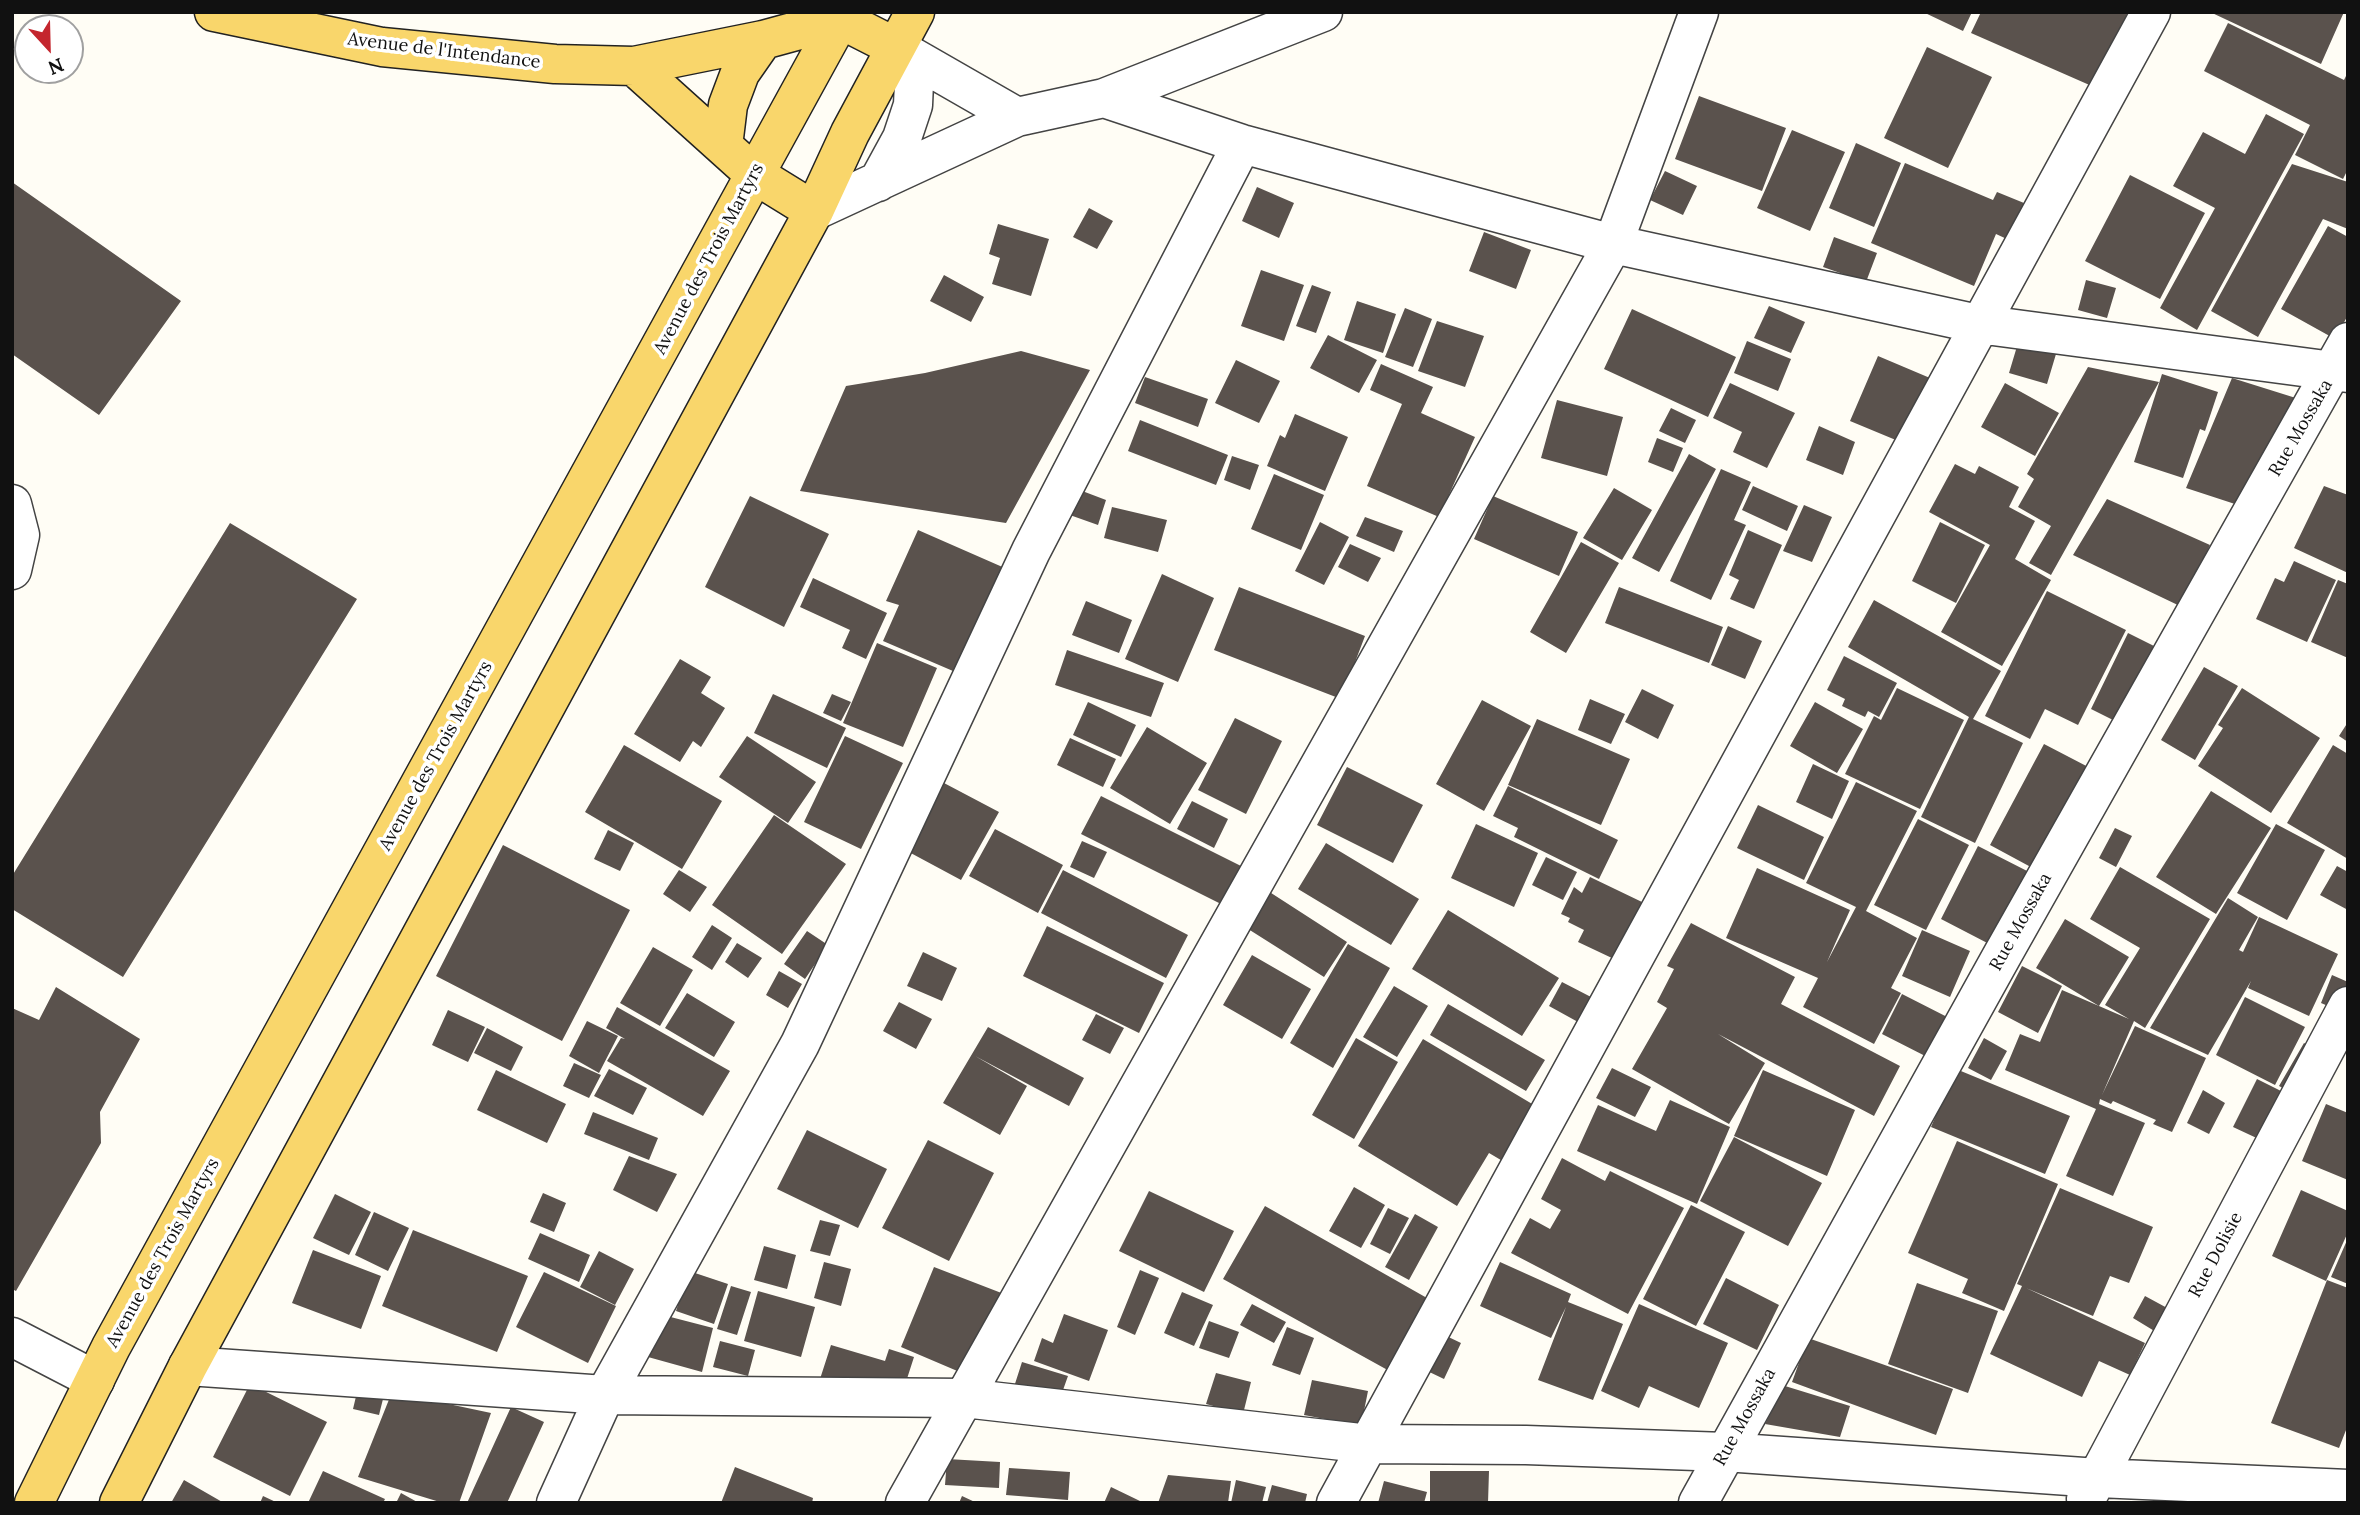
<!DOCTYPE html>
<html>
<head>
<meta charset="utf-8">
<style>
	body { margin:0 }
	#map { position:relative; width:2360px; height:1515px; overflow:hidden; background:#fffdf5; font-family:Lora,serif }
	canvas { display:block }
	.frame { position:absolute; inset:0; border:14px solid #111; pointer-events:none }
	.north { position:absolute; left:14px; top:14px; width:70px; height:70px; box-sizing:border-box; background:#fff; border:2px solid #a0a0a0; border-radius:50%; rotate:158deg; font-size:19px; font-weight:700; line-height:28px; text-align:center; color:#111 }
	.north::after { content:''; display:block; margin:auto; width:24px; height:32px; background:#c4262e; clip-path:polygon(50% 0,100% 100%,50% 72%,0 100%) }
</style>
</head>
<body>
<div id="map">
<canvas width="2360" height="1515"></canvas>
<div class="frame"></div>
<div class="north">N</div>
</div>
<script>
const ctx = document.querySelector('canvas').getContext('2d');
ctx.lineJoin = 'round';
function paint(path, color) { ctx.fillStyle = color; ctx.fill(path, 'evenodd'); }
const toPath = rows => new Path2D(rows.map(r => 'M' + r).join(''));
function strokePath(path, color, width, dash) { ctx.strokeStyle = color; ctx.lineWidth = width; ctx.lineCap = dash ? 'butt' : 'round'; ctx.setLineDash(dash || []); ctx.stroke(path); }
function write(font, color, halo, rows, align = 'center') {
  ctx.font = font + ' Lora,serif'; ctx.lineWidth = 7; ctx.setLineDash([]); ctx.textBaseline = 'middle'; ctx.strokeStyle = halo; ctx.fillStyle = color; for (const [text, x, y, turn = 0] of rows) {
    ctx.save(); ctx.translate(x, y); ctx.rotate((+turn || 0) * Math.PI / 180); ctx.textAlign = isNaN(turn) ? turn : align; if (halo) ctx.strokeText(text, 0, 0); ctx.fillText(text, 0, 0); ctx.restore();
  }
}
const building = toPath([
	[1923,12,1972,12,1963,31],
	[1981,12,2128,12,2094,87,1971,33],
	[2210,12,2344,12,2321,64],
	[2228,23,2344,80,2348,72,2348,169,2343,179,2295,155,2310,125,2204,71],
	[1927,47,1992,77,1948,168,1884,138],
	[1699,96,1786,128,1762,191,1675,159],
	[2266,114,2304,134,2197,330,2160,308,2215,208,2173,186,2203,132,2245,154],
	[1792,130,1845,152,1810,231,1757,208],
	[1856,143,1901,163,1874,227,1829,208],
	[1905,163,1993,200,1997,192,2024,203,2009,240,1996,234,1974,286,1871,243],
	[2292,164,2348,182,2348,229,2323,219,2258,337,2211,311],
	[1665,171,1697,186,1683,215,1650,200],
	[2130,175,2205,213,2160,299,2085,261],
	[12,182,181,301,99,415,12,354],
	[1257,187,1294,203,1279,238,1242,221],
	[1089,208,1113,221,1097,249,1073,237],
	[998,224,1049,239,1031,296,992,284,1000,258,989,254],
	[2328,226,2348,237,2348,315,2335,339,2281,309],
	[1484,232,1531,250,1516,289,1469,271],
	[1834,237,1877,253,1866,282,1823,267],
	[1261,270,1304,285,1284,341,1241,326],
	[944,275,984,297,971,322,930,301],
	[2086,280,2116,288,2107,318,2078,310],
	[1312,285,1331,292,1316,333,1296,326],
	[1357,301,1396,314,1383,353,1344,340],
	[1769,306,1805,322,1791,353,1754,338],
	[1405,308,1432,319,1413,367,1385,357],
	[1632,309,1736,357,1708,417,1604,369],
	[1437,321,1484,336,1465,387,1418,371],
	[1328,335,1377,360,1359,393,1310,368],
	[1747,341,1791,359,1778,391,1734,373],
	[2018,343,2056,354,2047,384,2009,373],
	[1021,351,1090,370,1006,523,800,491,846,386,925,373],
	[1878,356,1930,378,1903,443,1850,421],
	[1236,360,1280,381,1259,423,1215,403],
	[1381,364,1433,387,1421,413,1475,437,1439,517,1367,486,1402,404,1370,390],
	[2088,367,2159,382,2051,575,2029,563,2051,526,2018,507,2034,479,2027,474],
	[2162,374,2218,392,2205,431,2200,429,2183,478,2134,462],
	[1145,377,1208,399,1198,427,1135,403],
	[2232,378,2299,399,2238,505,2186,488],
	[1730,383,1795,413,1767,468,1733,452,1742,432,1713,418],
	[2005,383,2059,413,2035,456,1981,427],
	[1557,400,1623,417,1607,476,1541,458],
	[1671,408,1696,420,1685,443,1659,431],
	[1295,414,1348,437,1325,491,1267,466,1280,435,1285,438],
	[1140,420,1228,455,1216,485,1128,451],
	[1819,426,1855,442,1843,475,1806,460],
	[1657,438,1683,448,1673,472,1648,462],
	[1689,454,1716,469,1659,572,1632,558],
	[1232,456,1259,465,1250,490,1224,480],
	[1955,464,1975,474,1979,466,2019,487,2009,507,2035,521,2015,559,2051,580,2002,666,1941,632,1990,545,1929,512],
	[1721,469,1751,482,1734,520,1746,525,1711,600,1670,581],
	[1274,474,1324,495,1301,550,1251,529],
	[1753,486,1798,506,1787,531,1742,510],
	[2324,486,2348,495,2348,573,2294,548],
	[1614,488,1652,510,1622,560,1583,538],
	[1077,489,1106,500,1098,525,1067,514],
	[750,496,829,534,784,627,705,587],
	[1493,496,1578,532,1559,576,1474,539],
	[2107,499,2210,545,2182,607,2073,555],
	[1804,505,1832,517,1812,562,1783,551],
	[1112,507,1167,520,1158,552,1104,538],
	[1365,517,1403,531,1394,552,1356,536],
	[1320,522,1349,537,1324,585,1295,571],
	[1940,522,1985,545,1956,603,1912,581],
	[230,523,357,599,123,977,12,909,12,876],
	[918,530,1007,569,960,674,883,641,899,605,886,601],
	[1748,530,1782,545,1754,609,1730,599,1739,580,1729,575],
	[1581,542,1619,563,1566,653,1530,632],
	[1350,544,1381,558,1368,582,1338,567],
	[2294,561,2336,580,2307,642,2256,619,2275,578,2284,582],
	[1162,574,1214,598,1178,682,1125,659],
	[813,578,887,613,866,659,842,648,850,630,800,607],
	[2338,580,2348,584,2348,658,2311,642],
	[1239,587,1365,636,1341,699,1214,650],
	[1619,587,1723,627,1709,663,1605,623],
	[2047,591,2126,630,2078,725,2045,709,2030,739,1985,716],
	[1874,600,2001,671,1973,719,2023,743,1975,843,1921,817,1969,717,1848,647],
	[1086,601,1132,620,1119,653,1072,635],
	[1728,626,1762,641,1745,679,1711,665],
	[2128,633,2166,652,2129,728,2091,709],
	[877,643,937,668,903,747,843,723],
	[1067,650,1164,683,1151,717,1055,685],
	[1844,656,1897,683,1879,717,1868,711,1865,717,1842,706,1845,699,1827,690],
	[680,659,711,677,701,693,725,708,701,747,693,741,680,762,634,734],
	[2204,667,2238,686,2195,760,2161,740],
	[1897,688,1964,720,1920,809,1845,774,1874,716,1881,720],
	[2242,688,2320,738,2271,813,2198,766,2223,728,2218,725],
	[1642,689,1674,705,1658,739,1625,722],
	[773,694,846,728,827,768,754,733],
	[832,694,851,702,841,721,823,713],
	[1590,699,1625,714,1611,744,1578,730],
	[1482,700,1531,726,1484,811,1436,784],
	[1088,702,1136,725,1121,757,1073,735],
	[1815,702,1863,729,1837,773,1790,746],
	[1235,718,1282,741,1246,814,1198,790],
	[1537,719,1630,759,1601,825,1508,785],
	[2348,722,2348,742,2339,736],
	[1147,727,1207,763,1170,824,1110,788],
	[747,736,816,782,788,823,719,777],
	[845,736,903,763,861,849,804,822],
	[1070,738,1116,759,1103,787,1057,765],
	[2044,744,2094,770,2040,872,1990,845],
	[624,745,722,801,682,869,585,812],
	[2333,745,2348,754,2348,859,2287,823],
	[1813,764,1849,781,1832,819,1796,802],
	[1347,767,1423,805,1393,863,1317,825],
	[1856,782,1917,811,1866,911,1917,938,1891,988,1901,993,1874,1044,1803,1007,1818,978,1726,938,1757,868,1850,910,1827,962,1856,907,1806,883],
	[944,783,999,812,961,880,907,851],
	[1508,786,1618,840,1599,879,1514,837,1518,828,1493,816],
	[2211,791,2271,828,2216,914,2156,877],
	[1101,796,1243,867,1223,905,1081,834],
	[1192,801,1228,819,1214,848,1177,829],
	[1758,805,1824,837,1804,880,1737,848],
	[774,815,846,864,782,954,712,905],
	[1918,819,1969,845,1926,930,1874,905],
	[1476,824,1538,853,1514,907,1451,878],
	[2276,824,2325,850,2287,920,2237,893],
	[2115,828,2132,836,2116,867,2099,858],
	[995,829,1063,865,1038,913,969,876],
	[608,830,634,843,620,871,594,859],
	[1082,841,1107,852,1094,878,1070,867],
	[1326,843,1419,899,1391,945,1298,889],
	[503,845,630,910,562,1041,436,976],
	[1978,846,2033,874,1995,947,1941,919],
	[1546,857,1577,872,1563,900,1532,885],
	[2337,866,2348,872,2348,910,2320,895],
	[2120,867,2210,919,2145,1028,2134,1021,2102,1095,2135,1026,2206,1058,2172,1132,2153,1124,2156,1120,2113,1101,2111,1104,2100,1099,2099,1104,2145,1123,2113,1196,2066,1176,2096,1109,2005,1070,2020,1034,2040,1042,2062,990,2099,1006,2036,968,2065,919,2129,957,2099,1006,2129,1019,2105,1005,2140,948,2090,919],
	[679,870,707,887,690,912,663,894],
	[1063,870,1188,935,1166,978,1041,913],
	[1590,877,1642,902,1614,959,1578,942,1584,930,1568,922,1570,918,1561,914,1574,887,1582,893],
	[1268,891,1347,942,1324,977,1245,927],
	[2228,898,2258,917,2239,950,2243,952,2259,917,2338,954,2309,1016,2248,988,2251,981,2208,1055,2150,1028],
	[1448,910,1559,978,1522,1036,1412,969],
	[1691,923,1795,977,1781,1004,1900,1066,1874,1116,1718,1034,1765,1063,1729,1124,1632,1069,1667,1008,1657,1002,1674,969,1667,966],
	[712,925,732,938,712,970,692,957],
	[1047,926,1164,983,1139,1033,1023,976],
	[1922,930,1970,951,1950,997,1902,976],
	[807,931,828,945,805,979,784,964],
	[737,943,762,958,748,978,725,962],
	[1348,944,1390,968,1333,1068,1290,1043],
	[653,947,693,970,660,1026,620,1003],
	[923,952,957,968,942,1001,907,986],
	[1252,955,1311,989,1282,1039,1223,1005],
	[2022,966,2062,986,2038,1033,1998,1012],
	[779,971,802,984,788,1008,766,995],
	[2332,975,2348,982,2348,998,2342,1012,2321,1003],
	[1562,982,1591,997,1578,1022,1549,1006],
	[1394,986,1428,1006,1397,1057,1363,1037],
	[56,987,140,1039,100,1112,101,1143,16,1291,12,1289,12,1008,39,1020],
	[687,993,735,1022,714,1057,665,1028],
	[1902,994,1957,1022,1937,1062,1882,1034],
	[2245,997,2305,1027,2275,1085,2216,1055],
	[899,1002,932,1019,916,1049,883,1031],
	[1448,1004,1545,1060,1526,1091,1430,1035],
	[617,1007,730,1071,703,1116,607,1061,621,1038,625,1039,606,1028],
	[448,1010,485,1027,468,1062,432,1045],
	[1096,1014,1124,1028,1110,1054,1082,1040],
	[587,1021,618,1036,599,1073,569,1056],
	[988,1027,1084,1078,1069,1106,975,1056,1027,1086,1000,1135,943,1103],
	[487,1028,523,1047,511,1071,474,1053],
	[1356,1038,1398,1062,1354,1139,1312,1115],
	[1984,1038,2007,1051,1991,1080,1968,1068],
	[1423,1039,1544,1111,1511,1166,1489,1153,1457,1206,1358,1146],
	[2304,1043,2319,1051,2294,1094,2279,1086],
	[574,1063,601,1075,589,1098,563,1086],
	[1612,1068,1651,1087,1635,1117,1596,1098],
	[609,1069,647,1088,633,1115,594,1096],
	[1956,1069,2070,1116,2045,1174,1931,1127],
	[496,1070,566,1104,547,1143,477,1110],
	[1763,1070,1855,1110,1827,1176,1734,1136],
	[2257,1079,2287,1094,2263,1141,2233,1127],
	[2203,1090,2225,1103,2209,1134,2187,1123],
	[1670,1100,1730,1127,1697,1204,1577,1151,1598,1105,1656,1131],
	[2326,1104,2348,1113,2348,1180,2302,1161],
	[593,1112,658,1138,649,1160,584,1134],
	[807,1130,887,1169,858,1228,777,1189],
	[1734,1137,1822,1183,1788,1246,1700,1201],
	[928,1140,994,1173,949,1261,882,1228],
	[1957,1141,2058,1184,2004,1311,1962,1293,1968,1279,1908,1253],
	[629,1156,677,1174,657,1212,613,1190],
	[1562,1158,1605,1181,1610,1171,1684,1208,1628,1314,1511,1253,1530,1218,1550,1229,1561,1210,1541,1199],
	[1354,1187,1385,1205,1361,1248,1329,1231],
	[2060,1188,2153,1227,2129,1283,2110,1276,2093,1316,2026,1288,2145,1343,2130,1375,2099,1361,2082,1397,1990,1354,2022,1286,2017,1284],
	[2301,1190,2348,1211,2348,1232,2326,1281,2272,1256],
	[1149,1191,1234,1231,1204,1292,1119,1251],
	[543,1193,566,1203,554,1232,530,1222],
	[335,1194,371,1212,349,1255,313,1238],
	[1691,1205,1745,1232,1696,1326,1643,1299],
	[1265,1206,1434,1302,1393,1373,1223,1279],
	[1388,1208,1409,1218,1390,1254,1370,1244],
	[374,1212,409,1228,388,1271,355,1255],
	[1415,1214,1438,1227,1409,1280,1385,1267],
	[820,1220,840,1225,830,1256,810,1251],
	[413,1230,528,1276,497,1352,382,1306],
	[540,1233,590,1255,579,1282,528,1259],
	[2348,1238,2348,1284,2331,1277],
	[764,1246,796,1255,787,1289,754,1280],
	[313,1250,381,1276,361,1329,292,1303],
	[599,1251,634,1269,615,1305,580,1287],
	[824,1262,851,1269,841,1306,814,1298],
	[1500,1262,1571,1294,1568,1302,1623,1324,1593,1400,1538,1380,1566,1307,1551,1338,1480,1306],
	[934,1267,1004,1294,962,1373,901,1347],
	[1140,1270,1159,1278,1135,1335,1117,1327],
	[689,1271,728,1284,714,1324,676,1311],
	[544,1272,616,1306,588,1363,516,1327],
	[1726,1278,1779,1305,1757,1350,1703,1324],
	[2327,1280,2348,1288,2348,1425,2339,1448,2271,1423],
	[1917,1283,1998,1311,1968,1393,1888,1364],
	[731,1286,751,1292,737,1335,717,1329],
	[758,1291,815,1307,801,1357,744,1341],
	[1182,1292,1213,1305,1194,1346,1164,1333],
	[2145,1296,2169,1309,2156,1332,2133,1318],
	[1252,1304,1286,1322,1274,1343,1240,1325],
	[1639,1304,1728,1343,1699,1408,1649,1386,1639,1408,1601,1391],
	[659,1314,713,1328,702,1372,648,1357],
	[1064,1314,1108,1330,1089,1381,1034,1361,1042,1338,1053,1343],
	[1209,1321,1239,1332,1229,1358,1199,1348],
	[1287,1327,1314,1338,1300,1375,1272,1365],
	[1438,1332,1461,1343,1444,1379,1421,1368],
	[1808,1338,1953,1389,1936,1435,1792,1382],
	[720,1341,755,1350,748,1376,713,1367],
	[831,1345,885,1361,889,1349,914,1357,904,1388,820,1379],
	[1022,1362,1068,1376,1058,1404,1013,1390],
	[1216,1373,1251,1382,1243,1414,1206,1404],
	[1312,1380,1368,1391,1361,1426,1304,1415],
	[250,1384,327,1422,290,1496,213,1457],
	[1785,1386,1850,1406,1840,1437,1765,1424],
	[358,1388,384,1395,379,1415,353,1409],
	[392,1392,491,1413,459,1503,443,1503,358,1477],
	[511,1407,544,1422,507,1503,467,1503],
	[947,1459,1000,1462,999,1488,945,1485],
	[735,1467,813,1498,812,1503,721,1503],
	[1009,1468,1070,1472,1068,1500,1006,1495],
	[323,1471,385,1499,383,1503,308,1503],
	[1430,1471,1489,1471,1488,1503,1430,1503],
	[1168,1475,1231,1481,1228,1503,1158,1503],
	[184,1480,224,1503,171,1503],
	[1236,1480,1266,1487,1262,1503,1231,1503],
	[1384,1481,1427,1492,1424,1503,1378,1503],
	[1272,1485,1307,1494,1305,1503,1267,1503],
	[1111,1487,1140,1501,1139,1503,1104,1503],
	[401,1493,419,1503,396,1503],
	[263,1496,278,1503,260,1503],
	[962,1496,977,1503,959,1503]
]);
const minor = toPath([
	[895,47,1017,117],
	[1104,98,1242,144,1613,244,1978,324,2348,373],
	[878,182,902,138,913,105,915,60],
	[814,211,1017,117,1104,98,1323,12],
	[12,504,20,535,12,570],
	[12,1337,95,1380],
	[188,1366,605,1395,964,1398,1369,1444,1526,1445,1725,1452,2098,1478,2348,1489],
	[2086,1499,2348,1006],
	[556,1503,605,1395,800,1044,1031,551,1242,144],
	[905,1503,1613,244,1699,12],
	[1336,1503,2151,12],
	[1698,1503,2004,952,2348,342]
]);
const major = toPath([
	[214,12,382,47,555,64,634,66,763,40,840,19,895,47],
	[634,66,754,174,814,211],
	[723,146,728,105,740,73,763,40],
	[34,1503,111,1347,844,12],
	[119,1503,188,1366,814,211,850,133,915,12]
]);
const streetNames = [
	["Avenue de l'Intendance",444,51,7],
	["Avenue des Trois Martyrs",709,259,-62],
	["Rue Mossaka",2301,428,-60],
	["Avenue des Trois Martyrs",436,756,-61],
	["Rue Mossaka",2021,922,-61],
	["Avenue des Trois Martyrs",163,1253,-61],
	["Rue Dolisie",2216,1255,-62],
	["Rue Mossaka",1745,1417,-61]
];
paint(building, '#5a524d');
strokePath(minor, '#444', 41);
strokePath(major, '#222', 41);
strokePath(minor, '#fff', 38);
strokePath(major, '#f9d66b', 38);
write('18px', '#111', '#fff', streetNames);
</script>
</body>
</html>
